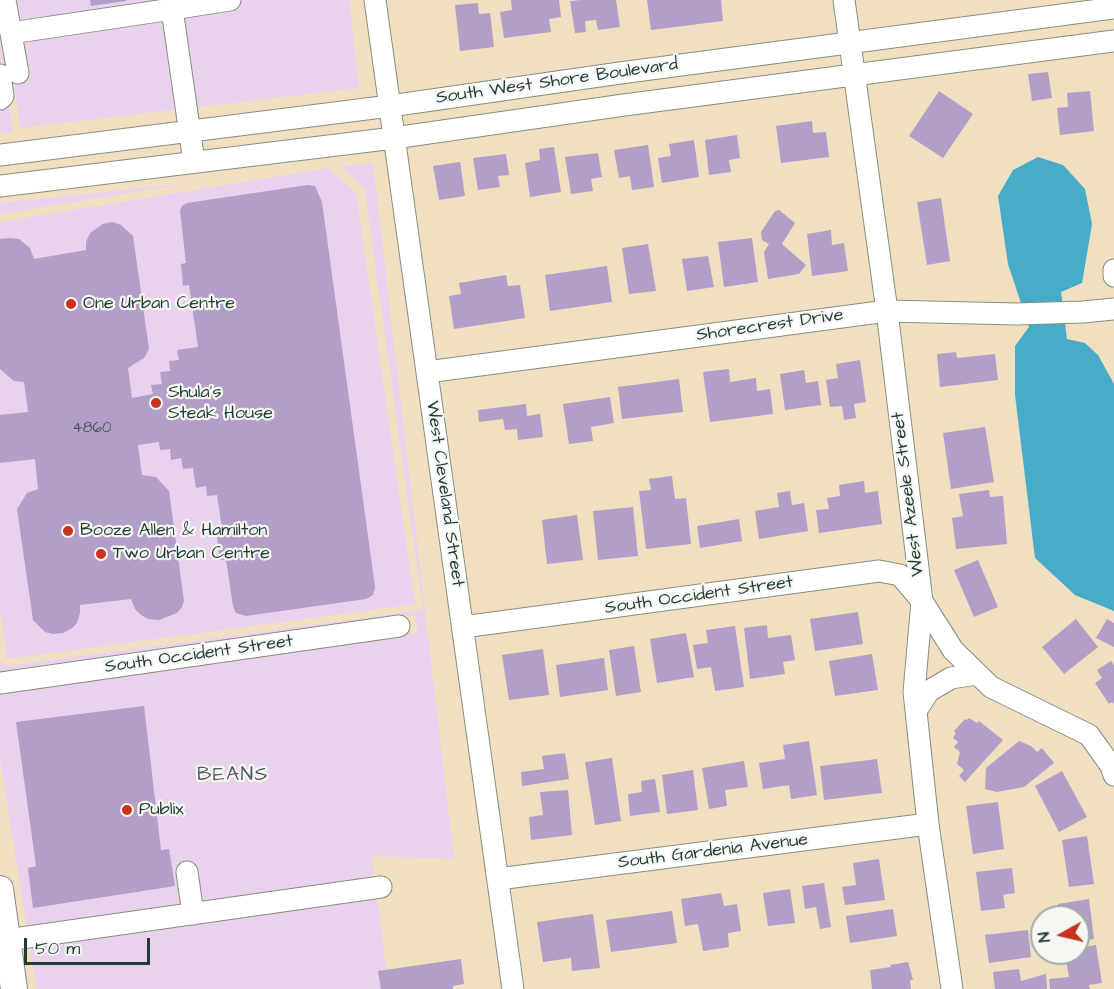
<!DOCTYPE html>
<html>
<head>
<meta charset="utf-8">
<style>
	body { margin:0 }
	#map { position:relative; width:1114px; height:989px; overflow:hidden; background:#f1dfc2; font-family:"Architects Daughter",sans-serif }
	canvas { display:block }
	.north { position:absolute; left:1030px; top:905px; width:60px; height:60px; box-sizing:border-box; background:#f6f6f2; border:2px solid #a0aca6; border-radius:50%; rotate:262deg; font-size:16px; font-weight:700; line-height:24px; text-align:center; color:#1f3d34 }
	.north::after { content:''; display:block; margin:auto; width:21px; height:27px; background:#c8321e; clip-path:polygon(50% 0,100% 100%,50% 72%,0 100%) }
	.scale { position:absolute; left:24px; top:938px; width:126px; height:27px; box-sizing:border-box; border:3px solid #1f3d34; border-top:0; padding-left:8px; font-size:18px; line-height:21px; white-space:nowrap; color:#1f3d34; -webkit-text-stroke:4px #f6f6f2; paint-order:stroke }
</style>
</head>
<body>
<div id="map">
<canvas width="1114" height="989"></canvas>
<div class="north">N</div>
<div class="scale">50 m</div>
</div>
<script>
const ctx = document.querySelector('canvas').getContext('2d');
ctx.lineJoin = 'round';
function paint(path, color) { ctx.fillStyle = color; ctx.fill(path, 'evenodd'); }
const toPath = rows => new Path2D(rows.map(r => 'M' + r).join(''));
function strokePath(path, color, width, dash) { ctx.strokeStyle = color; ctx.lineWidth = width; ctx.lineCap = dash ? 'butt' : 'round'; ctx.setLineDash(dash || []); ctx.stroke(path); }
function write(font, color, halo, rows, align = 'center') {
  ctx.font = font + ' "Architects Daughter",sans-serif'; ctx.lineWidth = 4.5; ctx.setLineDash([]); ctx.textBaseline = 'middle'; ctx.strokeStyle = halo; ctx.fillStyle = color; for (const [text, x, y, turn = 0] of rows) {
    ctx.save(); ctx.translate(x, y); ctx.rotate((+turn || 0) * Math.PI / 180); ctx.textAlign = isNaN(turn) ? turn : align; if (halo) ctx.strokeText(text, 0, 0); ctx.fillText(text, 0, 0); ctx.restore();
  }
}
const built = toPath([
	[0,0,349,0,359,88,20,128,7,30],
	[0,39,13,132,0,134],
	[373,163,454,859,372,856,374,879,27,929,0,758,0,692,418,632,415,615,0,675,0,662,8,666,416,611,423,608,365,192,363,187,340,167],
	[329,168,356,193,415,604,7,659,0,609,0,222],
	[190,183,0,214,0,203],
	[377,896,389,989,37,989,30,946]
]);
const water = toPath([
	[1038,157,1063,165,1085,189,1092,224,1082,283,1061,292,1067,339,1085,343,1098,355,1114,384,1114,611,1075,595,1035,558,1015,395,1015,346,1029,327,1008,264,998,196,1013,170]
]);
const building = toPath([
	[90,0,126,0,126,1,91,6],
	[511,0,559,0,561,17,549,19,551,32,504,38,500,12,512,10],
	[581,0,616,0,620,27,598,30,596,20,585,21,586,32,575,33,570,1],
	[647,0,721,0,723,21,651,30],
	[478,3,479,14,490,13,494,47,460,51,455,5],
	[1048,72,1052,98,1032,101,1028,74],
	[939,91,973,114,943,158,909,136],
	[1090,91,1094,131,1060,135,1057,108,1068,107,1067,93],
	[812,121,813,133,826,132,829,157,781,163,776,126],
	[737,135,740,158,729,160,731,172,709,175,705,140],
	[694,140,699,177,662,183,658,158,671,156,669,144],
	[648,145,654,187,632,190,630,176,619,178,614,150],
	[554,147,561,192,530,197,525,163,540,160,539,149],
	[598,153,602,177,591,179,593,191,571,194,565,157],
	[506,154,509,175,498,176,500,187,478,190,473,158],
	[460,162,465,196,439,200,433,166],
	[308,185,315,186,322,202,375,587,373,595,366,599,246,616,236,613,233,606,226,560,220,560,217,537,223,535,217,495,207,496,206,486,196,488,193,468,183,469,181,458,171,460,170,449,160,450,159,442,138,445,142,475,156,477,169,491,184,601,182,607,177,613,159,620,148,619,141,615,135,609,131,599,80,605,80,613,77,623,71,629,63,633,53,634,45,632,33,620,17,509,27,493,38,489,35,459,0,463,0,415,28,412,24,382,14,381,0,369,0,239,10,238,19,239,30,248,34,259,86,250,86,242,90,233,103,224,112,222,121,225,133,236,149,349,144,358,128,368,132,398,153,394,151,385,162,384,160,372,170,371,169,361,179,360,177,350,198,347,189,285,183,286,181,264,186,263,180,211,182,206,187,203],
	[941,198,950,261,927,265,917,202],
	[779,210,795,223,782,244,806,265,799,274,768,279,764,252,769,244,762,240,761,232,775,211],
	[831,230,832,245,844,243,848,271,812,276,807,234],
	[752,238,758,282,724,287,718,242],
	[648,244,656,291,629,294,622,248],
	[708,256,714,287,687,291,682,259],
	[607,266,612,302,550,311,545,275],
	[506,275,508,286,520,285,525,318,454,329,449,296,461,294,459,283],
	[956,352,957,358,995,354,998,380,940,387,937,354],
	[860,360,866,402,854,404,856,418,844,420,842,406,830,407,826,380,838,378,836,364],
	[729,369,730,382,756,378,757,391,770,389,773,414,710,422,703,372],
	[804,370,806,383,818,381,821,405,785,410,780,374],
	[679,379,683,412,622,419,618,387],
	[610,397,614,423,591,427,593,441,569,444,563,404],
	[526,404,527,416,540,414,543,437,518,440,517,429,505,430,503,419,479,422,478,410],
	[985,427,994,482,951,489,943,433],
	[672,476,675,499,686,498,691,544,646,549,639,491,651,490,649,479],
	[864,481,865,493,878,491,882,524,819,533,816,510,829,509,827,498,840,496,839,485],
	[989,490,990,497,1003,496,1007,544,956,549,952,518,963,516,959,494],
	[790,491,792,505,804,503,808,531,759,539,755,511,779,507,777,493],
	[633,507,638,556,598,560,593,511],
	[577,515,583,560,547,564,542,520],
	[739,519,742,541,700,548,697,526],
	[978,560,998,607,974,617,954,570],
	[858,612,863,644,815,651,810,619],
	[1076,619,1098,647,1064,674,1042,647],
	[1107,619,1114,623,1114,647,1096,638],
	[767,625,768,638,791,635,795,660,783,662,785,674,750,679,744,628],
	[735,626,744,687,715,691,711,667,697,669,693,645,708,643,706,630],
	[686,633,694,677,657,683,650,639],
	[634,646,641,692,616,696,609,650],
	[543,649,549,695,509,700,502,655],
	[872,654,878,690,835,696,829,661],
	[604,658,608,690,560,697,556,665],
	[1111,661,1114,665,1114,704,1112,702,1109,704,1095,683,1102,678,1097,670],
	[144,706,161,850,169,849,175,886,33,908,28,868,36,866,16,722],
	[969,718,977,723,979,721,1003,740,965,782,959,776,964,770,957,764,960,752,954,747,958,742,953,738,956,733,954,731,965,719,967,720],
	[809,741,817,795,791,799,789,785,763,789,759,763,785,759,783,745],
	[1019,741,1031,746,1037,752,1042,748,1054,763,1024,787,997,792,985,789,986,768],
	[565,753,569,779,522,786,521,772,544,769,542,756],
	[612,758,621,821,595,825,585,762],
	[877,759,882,793,824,800,820,766],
	[744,761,748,787,725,790,727,806,709,809,702,768],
	[693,770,698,810,667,814,662,775],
	[1062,771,1087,817,1059,832,1035,786],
	[655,779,660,812,630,816,628,794,642,792,641,781],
	[568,790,572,835,531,840,529,817,543,815,540,792],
	[998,802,1004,849,973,854,966,806],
	[1087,836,1094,884,1069,887,1062,840],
	[879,859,885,900,845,905,842,887,856,885,853,863],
	[1012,868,1015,893,1003,895,1005,908,981,911,976,872],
	[824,883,831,927,820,929,816,907,805,909,802,886],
	[790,889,795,923,768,926,763,893],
	[721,893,724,906,737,904,741,931,728,933,729,947,703,951,698,924,685,926,681,899],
	[1089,899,1094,939,1078,941,1078,917,1060,917,1058,904],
	[893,909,897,936,850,943,846,916],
	[672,911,677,943,611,952,606,920],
	[593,914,600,968,572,971,571,958,543,962,537,922],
	[1028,930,1031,957,989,963,985,935],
	[1096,945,1102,983,1089,985,1090,989,1050,989,1049,979,1069,977,1065,953,1078,953,1078,948],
	[461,959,464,984,453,986,453,989,381,989,378,971],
	[908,962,913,980,910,980,911,989,872,989,870,970,891,967,890,965],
	[1019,969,1021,981,1046,974,1047,989,995,989,993,972]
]);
const minor = toPath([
	[5,0,18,73],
	[375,0,513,989],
	[844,0,887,311,922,601,914,692,928,824,952,989],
	[172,9,230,0],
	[11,33,172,9,194,162],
	[0,75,3,96,0,99],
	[0,155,390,106,620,73,1114,8],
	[0,186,394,138,624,105,1114,41],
	[1114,270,1114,276],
	[427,372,887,311,1016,314,1083,312,1114,309],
	[463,627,879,571,900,575,922,601,953,650,991,687,1089,735,1111,766,1114,775],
	[0,683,399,626],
	[916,711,929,691,951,678,977,674],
	[187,872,193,914],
	[498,879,928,824],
	[7,940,381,887]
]);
const major = toPath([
	[0,889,14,989]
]);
const markers = [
	[71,304,6,"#c8321e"],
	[156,403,6,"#c8321e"],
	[68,531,6,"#c8321e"],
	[101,554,6,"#c8321e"],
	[127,810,6,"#c8321e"]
];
const numberNames = [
	["4860",92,429]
];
const streetNames = [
	["South West Shore Boulevard",557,82,-8],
	["Shorecrest Drive",770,326,-8],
	["West Cleveland Street",444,494,82],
	["West Azeele Street",909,494,-97],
	["South Occident Street",699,596,-8],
	["South Occident Street",199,655,-8],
	["South Gardenia Avenue",713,852,-7]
];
const poiNames = [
	["One Urban Centre",83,304],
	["Shula's",168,393],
	["Steak House",168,414],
	["Booze Allen & Hamilton",80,531],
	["Two Urban Centre",113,554],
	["Publix",139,810]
];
const neighbourhoodNames = [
	["BEANS",233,776]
];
paint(built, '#e9d2ee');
paint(water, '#47acc7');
paint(building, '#b29ec6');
strokePath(minor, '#888e7b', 23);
strokePath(major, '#888e7b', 28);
strokePath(minor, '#fff', 21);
strokePath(major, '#fff', 26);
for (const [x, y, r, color] of markers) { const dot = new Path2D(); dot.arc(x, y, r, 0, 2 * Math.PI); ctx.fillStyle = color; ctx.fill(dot); strokePath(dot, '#f6f6f2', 2); }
write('15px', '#445558', null, numberNames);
write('18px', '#1f3d34', '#f6f6f2', streetNames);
write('18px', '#1f3d34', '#f6f6f2', poiNames, 'left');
ctx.letterSpacing = '1.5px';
write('20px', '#525f67', '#f6f6f2', neighbourhoodNames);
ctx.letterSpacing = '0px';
</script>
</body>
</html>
